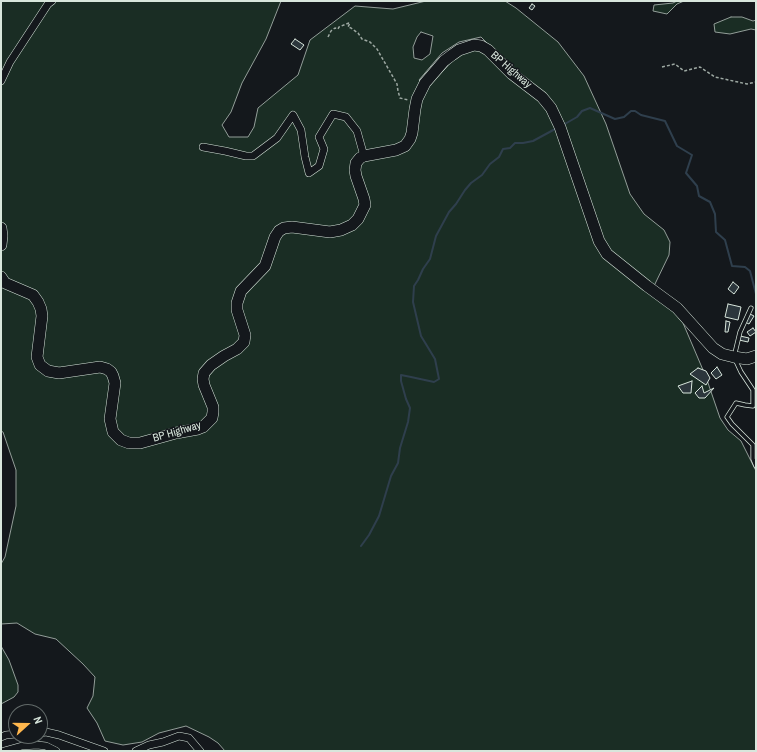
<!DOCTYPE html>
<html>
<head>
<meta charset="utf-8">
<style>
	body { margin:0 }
	#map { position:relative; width:757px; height:752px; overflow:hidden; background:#14181c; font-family:"Archivo Narrow",sans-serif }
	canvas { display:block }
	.frame { position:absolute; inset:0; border:2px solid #d8e6dc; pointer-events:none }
	.north { position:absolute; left:8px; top:704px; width:40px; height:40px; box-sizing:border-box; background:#14181c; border:1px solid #626a69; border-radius:50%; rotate:69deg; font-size:11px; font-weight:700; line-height:16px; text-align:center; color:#d8e6dc }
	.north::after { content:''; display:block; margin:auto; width:14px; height:18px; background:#ffb74d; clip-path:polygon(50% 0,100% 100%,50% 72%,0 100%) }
</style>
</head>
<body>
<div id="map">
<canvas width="757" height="752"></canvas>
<div class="frame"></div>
<div class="north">N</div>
</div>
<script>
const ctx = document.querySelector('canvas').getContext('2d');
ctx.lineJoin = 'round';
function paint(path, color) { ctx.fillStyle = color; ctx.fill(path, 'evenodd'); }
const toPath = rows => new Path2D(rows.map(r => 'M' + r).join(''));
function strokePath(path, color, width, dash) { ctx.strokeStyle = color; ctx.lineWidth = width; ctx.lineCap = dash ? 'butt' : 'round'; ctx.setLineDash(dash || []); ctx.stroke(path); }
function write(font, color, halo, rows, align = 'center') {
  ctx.font = font + ' "Archivo Narrow",sans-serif'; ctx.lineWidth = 3; ctx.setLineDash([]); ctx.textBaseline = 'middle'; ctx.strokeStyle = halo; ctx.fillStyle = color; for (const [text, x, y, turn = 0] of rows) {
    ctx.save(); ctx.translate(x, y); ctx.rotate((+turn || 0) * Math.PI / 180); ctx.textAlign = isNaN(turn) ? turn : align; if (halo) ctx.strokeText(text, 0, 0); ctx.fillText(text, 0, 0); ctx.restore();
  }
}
const green = toPath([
	[1,1,281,1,266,39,242,83,231,112,222,125,229,137,248,137,254,127,258,108,298,75,310,40,355,6,393,9,426,1,505,1,516,8,558,42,584,76,606,124,630,194,644,214,664,230,670,242,669,255,654,286,611,251,601,238,581,183,566,136,555,109,545,94,519,75,481,37,459,42,442,53,419,80,427,88,456,57,465,52,473,49,481,50,488,54,511,79,538,99,548,111,559,133,596,244,605,256,670,307,683,323,706,377,720,418,728,430,741,441,756,471,756,751,225,751,218,743,209,737,186,726,159,733,142,742,123,745,105,741,97,723,87,708,93,696,95,677,83,664,56,639,35,634,17,623,1,624,1,564,5,557,16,506,16,470,3,432,1,431,1,1],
	[421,32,433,36,430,54,422,60,414,58,413,47,417,37,421,32],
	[677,1,684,1,677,4,667,14,653,11,654,5,673,3,677,1],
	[731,17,742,17,753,21,756,20,756,30,751,29,730,34,715,32,714,24,731,17],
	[1,646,9,660,18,685,18,692,14,697,1,704,1,646]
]);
const stream = toPath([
	[563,125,577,117,582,111,590,108,615,119,624,117,631,111,635,111,641,115,665,121,677,146,692,155,686,173,697,186,699,196,710,202,715,214,716,232,725,240,732,266,745,267,750,271,756,294],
	[361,546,369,535,379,516,391,476,398,463,400,448,408,422,410,408,406,399,401,381,401,375,411,377,434,382,439,379,435,359,421,336,413,302,414,286,418,280,423,269,430,259,436,236,449,212,456,204,465,190,471,183,482,175,490,164,499,157,503,149,510,148,515,143,523,143,533,141,557,128]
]);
const building = toPath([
	[532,4,535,6,532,10,529,8,532,4],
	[295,39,304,45,300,50,291,44,295,39],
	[733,282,739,287,734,294,728,289,733,282],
	[728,304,741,307,738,320,725,317,728,304],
	[750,314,754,316,749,324,745,322,750,314],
	[726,321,730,322,728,332,725,332,726,321],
	[753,328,756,332,750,336,747,332,753,328],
	[740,336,749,338,748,342,739,340,740,336],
	[717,367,722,375,716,379,711,373,717,367],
	[698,368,706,371,710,378,706,385,690,374,698,368],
	[692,381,691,393,683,393,678,386,692,381],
	[702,386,704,393,714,388,705,398,699,398,695,393,702,386]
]);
const path = toPath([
	[328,37,331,31,335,28,338,29,339,27,349,23,350,23,348,27,351,28,358,33,362,39,370,42,377,49,397,84,398,91,400,98,408,100],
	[662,67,675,64,684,71,700,67,715,77,747,84,756,82]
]);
const service = toPath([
	[751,308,740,332,734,357,741,372,753,390,753,406,745,405,736,403,727,417,732,424,753,445,753,459,756,466]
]);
const minor = toPath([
	[1,81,10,62,48,4,52,1],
	[203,147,225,151,246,156,253,156,277,138,293,115,301,130,305,157,309,173,319,166,324,149,319,137,333,114,346,117,357,131,364,156],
	[40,733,46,732,59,735,104,751],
	[1,737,6,735,16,734],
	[4,751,22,746,37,745,46,746,56,751],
	[136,751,149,745,163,742,179,736,189,738,200,751]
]);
const trunk = toPath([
	[1,228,2,236,1,245],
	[1,277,5,283,33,295,38,302,41,309,42,316,37,357,40,365,48,371,59,373,100,367,107,369,111,372,113,376,115,383,110,419,113,432,121,440,129,443,140,443,176,433,198,429,203,427,212,418,213,412,213,407,204,385,203,379,204,373,211,365,224,356,237,349,244,342,245,335,237,310,237,303,241,291,265,266,275,237,279,231,284,228,292,227,330,232,341,230,352,225,358,219,365,205,364,199,356,176,355,170,356,163,360,158,364,156,396,150,405,146,410,139,412,133,415,109,417,99,425,83,444,61,452,55,459,50,474,45,481,46,488,50,512,74,542,97,551,108,560,127,599,241,607,254,647,286,677,308,713,348,722,354,734,357,747,359,756,356]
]);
const streetNames = [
	["BP Highway",511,70,41],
	["BP Highway",177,432,-16]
];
paint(green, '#1a2d24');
strokePath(green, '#939e99', 1);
strokePath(stream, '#2f3f4d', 2);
paint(building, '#2c363c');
strokePath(building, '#d8e6dc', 1);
strokePath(service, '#d8e6dc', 5);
strokePath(minor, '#d8e6dc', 8);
strokePath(trunk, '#d8e6dc', 12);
strokePath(path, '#9da8a2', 1.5, [3, 2]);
strokePath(service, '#14181c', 3.5);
strokePath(minor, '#14181c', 7);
strokePath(trunk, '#14181c', 11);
write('11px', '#d8e6dc', '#14181c', streetNames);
</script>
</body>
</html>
